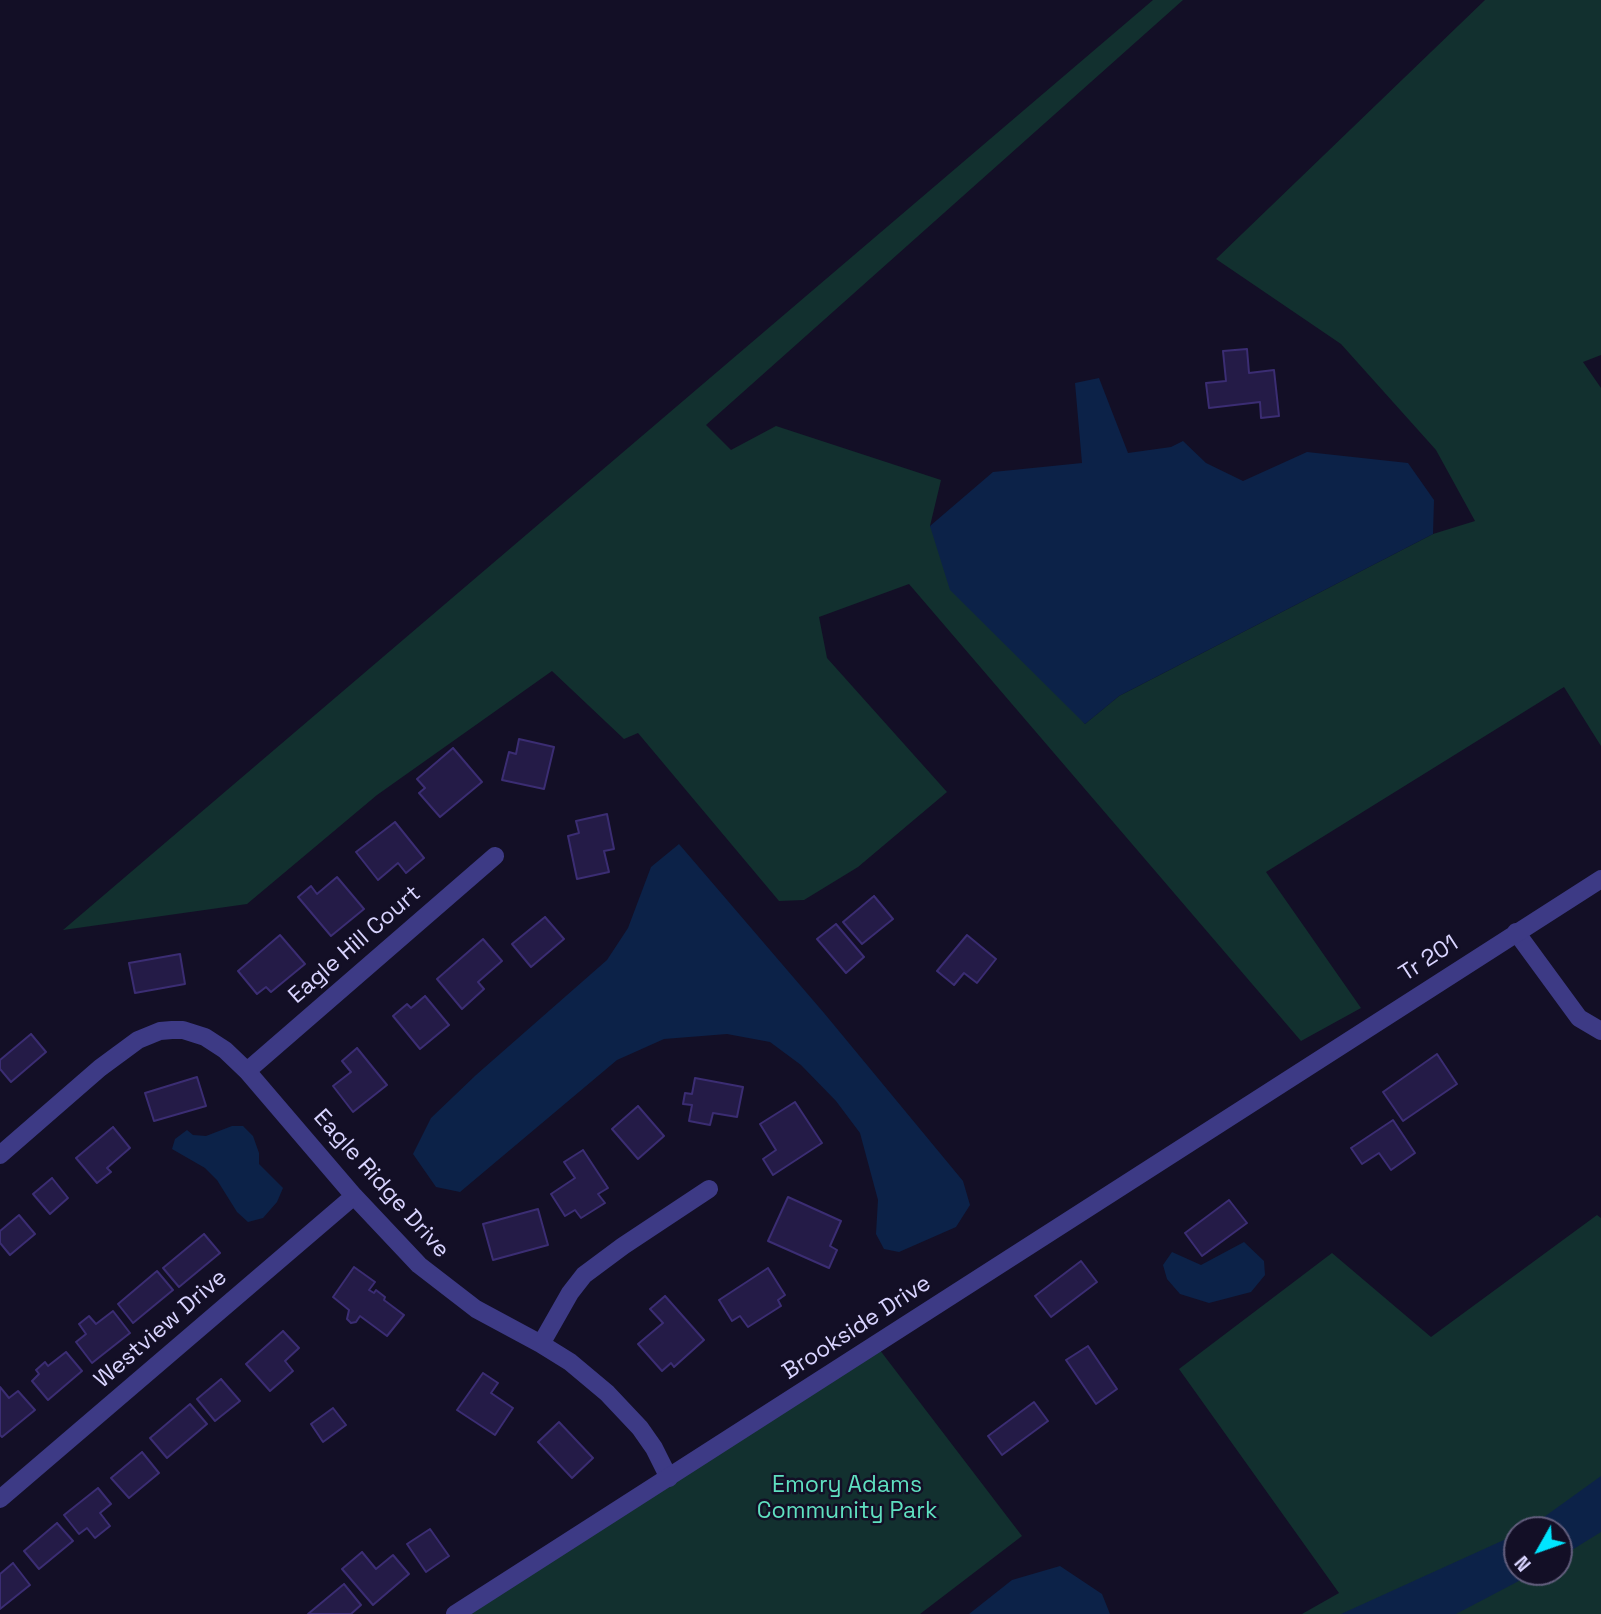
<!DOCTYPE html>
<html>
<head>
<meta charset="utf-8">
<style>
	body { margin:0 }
	#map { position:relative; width:1601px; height:1614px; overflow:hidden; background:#130f26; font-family:"Space Grotesk",sans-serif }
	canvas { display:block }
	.north { position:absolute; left:1503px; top:1516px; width:70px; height:70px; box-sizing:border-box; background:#130f26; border:2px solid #625e7d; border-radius:50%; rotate:230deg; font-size:19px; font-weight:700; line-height:28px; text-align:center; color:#d9d4ff }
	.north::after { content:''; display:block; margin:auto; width:24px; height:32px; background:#00e5ff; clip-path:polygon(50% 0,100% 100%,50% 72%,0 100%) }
</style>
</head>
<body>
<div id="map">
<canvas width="1601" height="1614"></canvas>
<div class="north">N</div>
</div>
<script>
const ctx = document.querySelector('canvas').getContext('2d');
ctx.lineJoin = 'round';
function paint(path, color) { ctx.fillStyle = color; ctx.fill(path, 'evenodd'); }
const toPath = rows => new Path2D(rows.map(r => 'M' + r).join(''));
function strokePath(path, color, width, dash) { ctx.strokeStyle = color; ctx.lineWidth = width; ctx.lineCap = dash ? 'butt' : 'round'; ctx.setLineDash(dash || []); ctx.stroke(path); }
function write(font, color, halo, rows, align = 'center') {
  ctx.font = font + ' "Space Grotesk",sans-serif'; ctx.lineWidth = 5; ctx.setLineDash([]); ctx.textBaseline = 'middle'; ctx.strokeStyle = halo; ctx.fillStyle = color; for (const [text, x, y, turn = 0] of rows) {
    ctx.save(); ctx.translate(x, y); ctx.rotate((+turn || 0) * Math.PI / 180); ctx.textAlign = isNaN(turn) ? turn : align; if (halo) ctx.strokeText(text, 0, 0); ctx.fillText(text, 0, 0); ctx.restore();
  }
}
const green = toPath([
	[1153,0,1183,0,706,425,731,450,776,426,941,480,930,526,1085,724,1119,696,1433,534,1475,521,1436,450,1341,344,1216,259,1485,0,1601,0,1601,355,1583,362,1601,388,1601,746,1564,687,1266,872,1361,1008,1301,1041,909,584,819,617,827,658,947,792,858,867,804,900,779,901,638,733,624,739,552,671,377,795,247,904,63,930],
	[1597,1215,1601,1218,1601,1614,1302,1614,1339,1593,1179,1369,1332,1253,1431,1337],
	[1517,1530,1559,1530,1559,1572,1517,1572],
	[876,1345,1022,1536,920,1614,456,1614]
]);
const water = toPath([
	[1099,378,1128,453,1171,447,1183,441,1206,463,1243,481,1307,452,1408,463,1434,500,1433,534,1119,696,1085,724,950,590,930,526,993,472,1082,463,1075,383],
	[679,844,824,1013,963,1181,970,1205,956,1227,899,1252,884,1249,876,1234,878,1200,860,1133,836,1101,801,1065,770,1042,727,1034,664,1039,617,1060,460,1192,436,1187,413,1154,431,1118,476,1075,607,960,628,928,651,867],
	[232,1126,243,1126,253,1136,259,1153,259,1164,283,1188,277,1202,263,1218,248,1222,237,1212,217,1180,205,1168,172,1149,175,1139,187,1130,193,1135,206,1136],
	[1244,1242,1264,1261,1265,1275,1251,1292,1209,1303,1180,1294,1167,1279,1163,1265,1172,1252,1201,1265],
	[1601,1476,1601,1532,1559,1558,1559,1530,1526,1530],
	[1517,1534,1517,1572,1536,1572,1456,1614,1341,1614],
	[1060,1566,1102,1594,1110,1614,969,1614,1012,1580]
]);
const building = toPath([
	[1247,349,1249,373,1274,370,1279,416,1261,418,1260,402,1209,408,1206,383,1226,381,1223,351,1247,349],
	[519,739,554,747,544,789,502,780,509,752,516,754,519,739],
	[453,748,482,782,440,817,419,793,425,788,417,779,453,748],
	[607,814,614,849,604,851,609,872,577,879,568,836,579,833,576,821,607,814],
	[395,822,424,858,406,873,398,863,378,880,356,852,395,822],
	[337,877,364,909,331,936,298,897,311,886,317,894,337,877],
	[874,896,893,919,862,944,843,922,874,896],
	[545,917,564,939,531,967,512,944,545,917],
	[836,924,864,957,846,973,817,939,836,924],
	[280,935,305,964,271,992,266,987,257,994,238,971,280,935],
	[967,935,996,959,977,983,964,973,954,985,937,971,967,935],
	[483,939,502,961,478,982,484,989,462,1009,437,979,483,939],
	[180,954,185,984,135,993,129,963,180,954],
	[425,996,449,1025,420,1049,393,1016,407,1004,411,1008,425,996],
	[31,1034,46,1052,11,1082,0,1069,0,1060,31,1034],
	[357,1048,387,1085,353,1112,333,1086,351,1072,342,1061,357,1048],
	[1437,1054,1457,1084,1403,1121,1383,1092,1437,1054],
	[197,1077,206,1106,154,1121,145,1093,197,1077],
	[695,1078,743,1087,737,1117,713,1113,710,1125,689,1121,692,1105,683,1104,685,1093,692,1094,695,1078],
	[795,1102,822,1143,773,1175,763,1159,776,1150,760,1124,795,1102],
	[638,1106,664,1136,638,1159,612,1129,638,1106],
	[1393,1120,1415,1153,1391,1170,1379,1153,1362,1164,1351,1148,1393,1120],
	[113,1127,130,1148,107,1168,111,1172,97,1183,76,1158,113,1127],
	[583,1150,608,1188,598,1194,605,1203,581,1218,575,1210,565,1216,551,1194,575,1178,564,1162,583,1150],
	[52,1178,68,1198,50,1214,33,1194,52,1178],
	[788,1197,841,1221,830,1246,837,1250,829,1268,768,1241,788,1197],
	[1229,1200,1247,1223,1202,1256,1185,1233,1229,1200],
	[538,1209,548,1245,493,1260,483,1224,538,1209],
	[19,1215,35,1234,10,1255,0,1243,0,1231,19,1215],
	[204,1234,220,1253,179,1287,163,1268,204,1234],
	[1081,1261,1097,1282,1051,1317,1035,1296,1081,1261],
	[354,1267,375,1282,369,1290,374,1293,376,1290,385,1297,384,1300,404,1315,387,1336,360,1316,356,1322,351,1323,347,1319,349,1310,333,1297,354,1267],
	[768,1268,785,1295,778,1300,781,1306,748,1327,740,1316,732,1321,719,1300,768,1268],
	[157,1271,173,1290,133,1323,118,1304,157,1271],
	[665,1296,704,1340,674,1367,671,1363,662,1371,638,1344,663,1323,650,1309,665,1296],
	[113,1311,130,1333,92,1363,76,1342,86,1334,79,1324,89,1316,96,1324,113,1311],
	[283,1331,299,1348,285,1361,293,1371,270,1391,246,1364,283,1331],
	[1088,1346,1117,1389,1096,1404,1066,1360,1088,1346],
	[66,1352,82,1371,48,1400,32,1381,39,1374,36,1370,45,1362,48,1366,66,1352],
	[483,1373,498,1383,491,1393,513,1408,495,1435,457,1410,483,1373],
	[221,1379,240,1401,215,1421,197,1399,221,1379],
	[0,1387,9,1398,18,1391,35,1410,2,1437,0,1435,0,1387],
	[1034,1402,1048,1421,1002,1455,988,1436,1034,1402],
	[190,1404,207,1424,167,1458,150,1438,190,1404],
	[333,1408,346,1425,323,1442,311,1424,333,1408],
	[559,1422,593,1458,572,1478,538,1442,559,1422],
	[142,1452,159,1473,129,1498,111,1478,142,1452],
	[98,1488,111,1504,100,1513,110,1526,95,1538,87,1528,79,1534,64,1515,98,1488],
	[57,1523,73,1541,39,1569,24,1551,57,1523],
	[430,1529,449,1556,426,1572,407,1544,430,1529],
	[362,1552,376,1569,393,1555,409,1574,373,1605,342,1569,362,1552],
	[13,1563,30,1585,0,1609,0,1574,13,1563],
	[344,1584,361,1605,351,1614,308,1614,344,1584]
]);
const minor = toPath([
	[1516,932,1579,1018,1601,1031],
	[247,1071,495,856],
	[0,1155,100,1068,138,1040,160,1031,172,1030,183,1030,205,1037,225,1050,247,1071,354,1196,419,1265,476,1309,541,1344,570,1362,607,1393,640,1428,654,1448,669,1478],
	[541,1344,570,1293,584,1275,623,1246,709,1189],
	[0,1499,354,1196]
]);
const tertiary = toPath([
	[455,1614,1601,879]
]);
const streetNames = [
	["Eagle Hill Court",355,945,-41],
	["Tr 201",1429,959,-33],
	["Eagle Ridge Drive",381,1184,48],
	["Brookside Drive",857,1328,-33],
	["Westview Drive",161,1329,-41]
];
const parkNames = [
	["Emory Adams",847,1486],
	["Community Park",847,1512]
];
paint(green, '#12302f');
paint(water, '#0c2248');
paint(building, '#241b47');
strokePath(building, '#3b2d73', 2);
strokePath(minor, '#3d3a85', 18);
strokePath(tertiary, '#3d3a85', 18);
write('23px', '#d9d4ff', '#130f26', streetNames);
write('23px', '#5fe0c0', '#130f26', parkNames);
</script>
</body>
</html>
